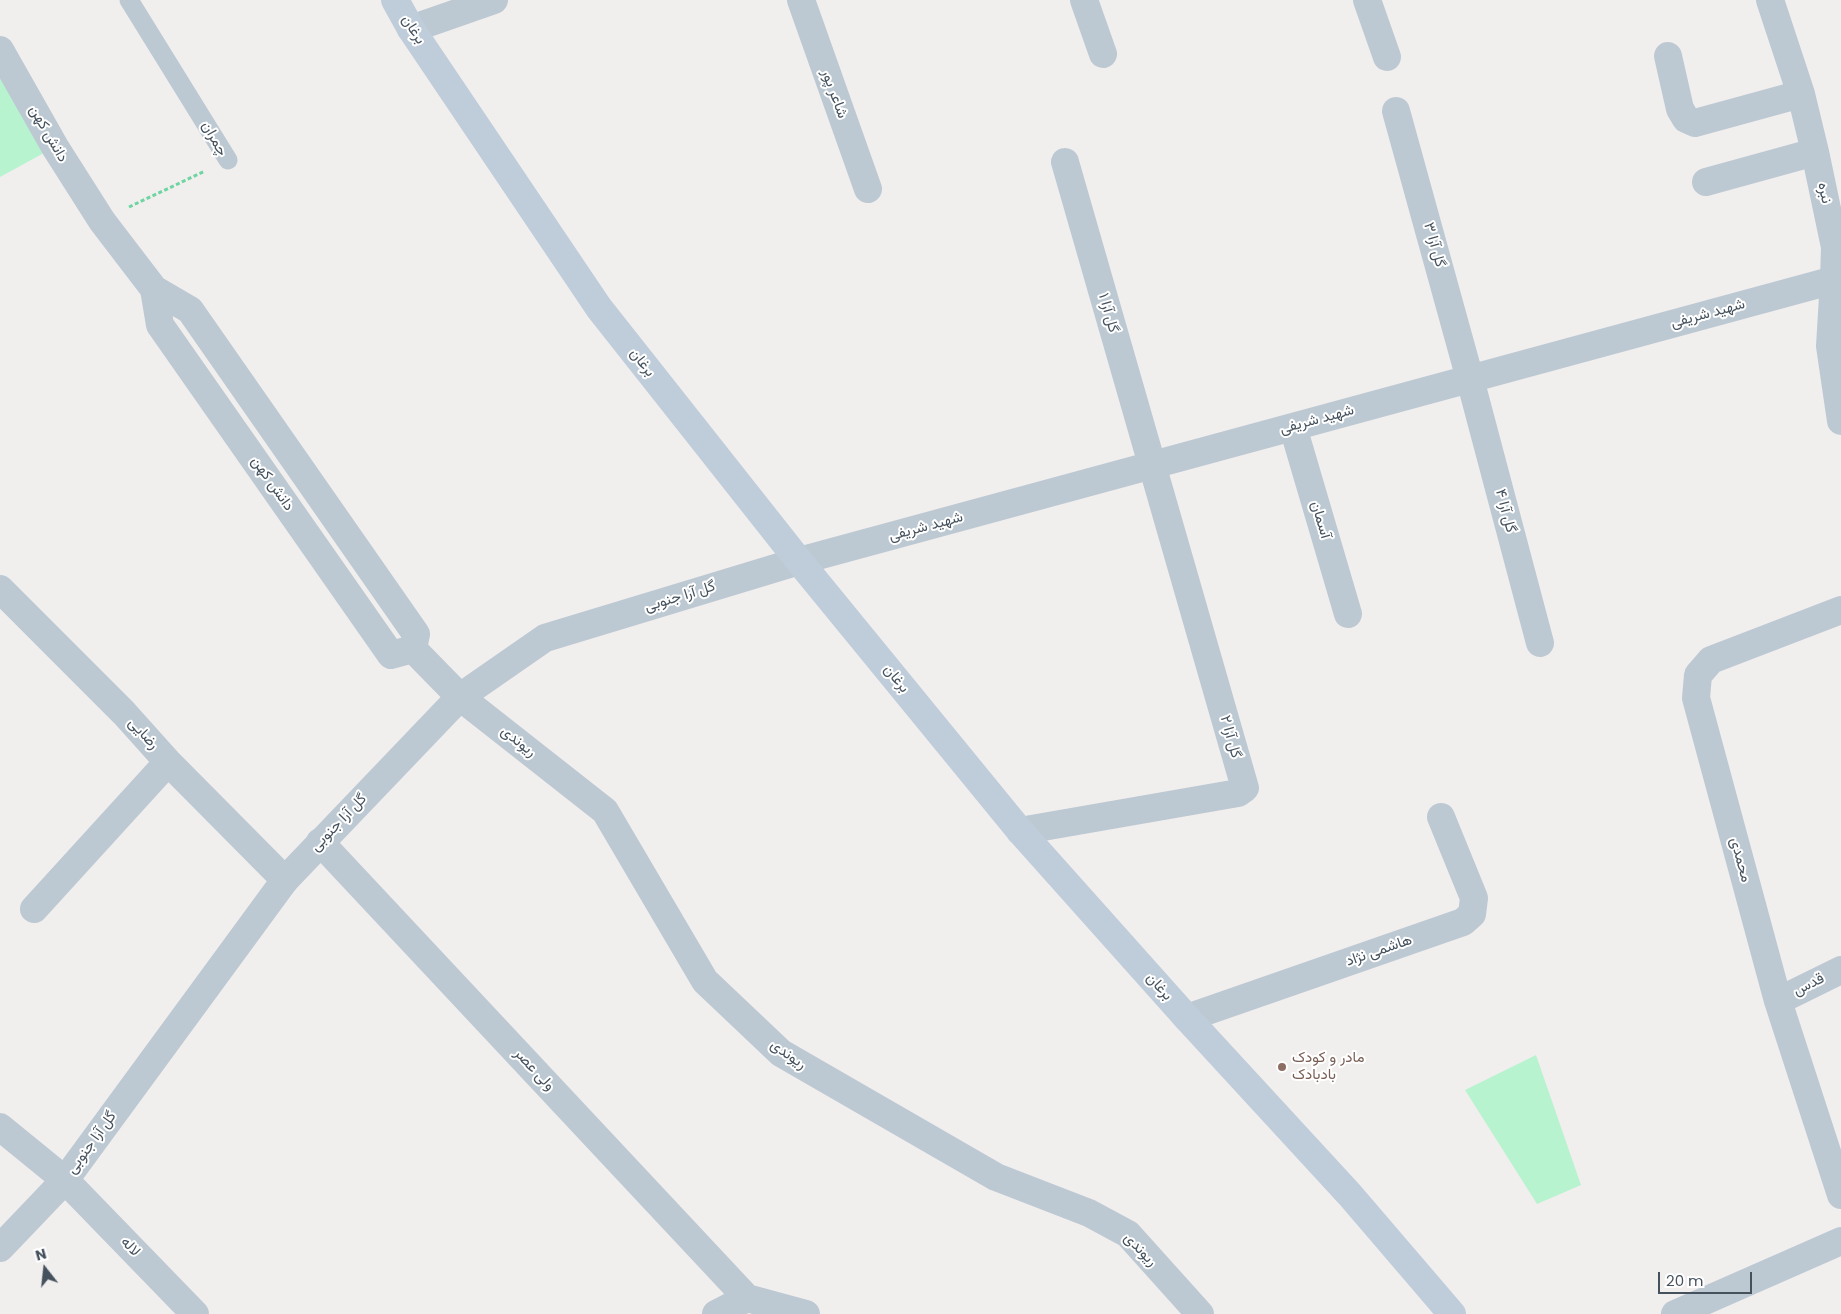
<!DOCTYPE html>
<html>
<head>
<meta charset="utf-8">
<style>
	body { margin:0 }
	#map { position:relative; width:1841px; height:1314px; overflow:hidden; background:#f1eeee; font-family:Poppins,sans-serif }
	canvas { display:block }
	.north { position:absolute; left:20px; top:1244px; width:50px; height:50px; -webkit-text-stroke:4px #fff; paint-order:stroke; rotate:344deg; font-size:14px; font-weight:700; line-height:20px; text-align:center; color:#45525e }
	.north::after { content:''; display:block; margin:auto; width:18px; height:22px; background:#45525e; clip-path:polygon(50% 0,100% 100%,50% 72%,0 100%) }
	.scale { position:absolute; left:1658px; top:1272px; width:94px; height:22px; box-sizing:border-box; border:2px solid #45525e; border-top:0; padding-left:6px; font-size:15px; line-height:18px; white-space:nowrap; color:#45525e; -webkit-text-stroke:4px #fff; paint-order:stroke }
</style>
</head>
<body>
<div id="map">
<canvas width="1841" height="1314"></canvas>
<div class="north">N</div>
<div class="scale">20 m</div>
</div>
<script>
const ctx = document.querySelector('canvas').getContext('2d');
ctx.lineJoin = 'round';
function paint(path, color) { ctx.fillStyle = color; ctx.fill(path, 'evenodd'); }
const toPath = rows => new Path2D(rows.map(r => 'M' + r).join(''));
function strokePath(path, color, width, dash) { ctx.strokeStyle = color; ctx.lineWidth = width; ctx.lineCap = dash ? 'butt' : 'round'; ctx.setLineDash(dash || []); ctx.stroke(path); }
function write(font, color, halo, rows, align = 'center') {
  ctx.font = font + ' Poppins,Vazirmatn,sans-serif'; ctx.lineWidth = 4; ctx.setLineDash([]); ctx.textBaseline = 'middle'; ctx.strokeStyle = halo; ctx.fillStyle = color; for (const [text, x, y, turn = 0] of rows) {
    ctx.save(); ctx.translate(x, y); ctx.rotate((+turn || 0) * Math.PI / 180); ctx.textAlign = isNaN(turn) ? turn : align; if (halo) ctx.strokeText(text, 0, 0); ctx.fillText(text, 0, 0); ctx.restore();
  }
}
const green = toPath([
	[0,50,55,147,0,177],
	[1536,1055,1581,1185,1537,1204,1465,1090]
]);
const path = toPath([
	[129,207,205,171]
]);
const service = toPath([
	[129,0,228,160]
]);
const minor = toPath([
	[801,0,868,189],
	[1084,0,1103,54],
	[1367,0,1387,57],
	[1770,0,1801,94,1815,152,1835,247,1834,280,1830,346,1841,421],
	[411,29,494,0],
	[0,50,55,147,102,221,154,289,190,310,416,634,413,649],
	[1668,56,1680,109,1686,119,1695,123,1801,94],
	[1396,111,1470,379,1540,643],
	[1706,182,1815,152],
	[154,289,160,325,391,655,413,649],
	[1293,427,1348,614],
	[799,561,1834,280],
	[0,589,124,713,168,762,285,880],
	[1841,610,1711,660,1698,675,1696,698,1778,1001,1841,1195],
	[413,649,460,697],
	[1020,831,1238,793,1245,788,1065,162],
	[320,842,747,1298],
	[34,909,168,762],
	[1778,1001,1841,970],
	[1187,1018,1463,922,1472,914,1474,898,1441,817],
	[0,1127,65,1180,195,1314],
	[747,1298,806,1314],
	[716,1314,747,1298],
	[1675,1314,1841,1241]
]);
const tertiary = toPath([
	[460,697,605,811,705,981,781,1053,996,1177,1089,1213,1128,1234,1200,1314],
	[0,1248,65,1180,285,880,460,697,545,638,799,561]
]);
const secondary = toPath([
	[395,0,411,29,599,308,799,561,1020,831,1187,1018,1350,1195,1452,1314]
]);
const markers = [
	[1282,1067,5,"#8d6e63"]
];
const streetNames = [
	["برغان",413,30,58],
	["شاعر پور",834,94,70],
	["دانش کهن",48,134,60],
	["چمران",214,139,61],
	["نبره",1824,193,78],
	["گل آرا ۳",1434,245,74],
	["گل آرا ۱",1108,313,74],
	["شهید شریفی",1708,314,-15],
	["برغان",642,363,52],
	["شهید شریفی",1317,420,-15],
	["دانش کهن",272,484,55],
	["گل آرا ۴",1505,511,75],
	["آسمان",1320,520,74],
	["شهید شریفی",926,527,-15],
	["گل آرا جنوبی",680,597,-17],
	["برغان",896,679,51],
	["رضایی",143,734,47],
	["گل آرا ۲",1230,737,74],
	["ریوندی",518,742,38],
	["گل آرا جنوبی",339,823,-46],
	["محمدی",1740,860,75],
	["هاشمی نژاد",1379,951,-19],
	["قدس",1809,985,-26],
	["برغان",1159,987,48],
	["ریوندی",788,1055,35],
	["ولی عصر",534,1070,47],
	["گل آرا جنوبی",92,1143,-54],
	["لاله",130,1247,46],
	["ریوندی",1140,1250,46]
];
const educationNames = [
	["مادر و کودک",1292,1058],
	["بادبادک",1292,1075]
];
paint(green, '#b8f3cf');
strokePath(path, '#6dd5a2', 3, [4, 2.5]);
strokePath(service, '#bdc9d2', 19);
strokePath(minor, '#bdc9d2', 28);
strokePath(tertiary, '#bdc9d2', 28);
strokePath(secondary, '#bfccda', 28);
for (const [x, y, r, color] of markers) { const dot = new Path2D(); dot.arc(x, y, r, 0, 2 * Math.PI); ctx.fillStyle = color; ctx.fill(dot); strokePath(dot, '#fff', 2); }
write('15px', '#45525e', '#fff', streetNames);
write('15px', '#785e54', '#fff', educationNames, 'left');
</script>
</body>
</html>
